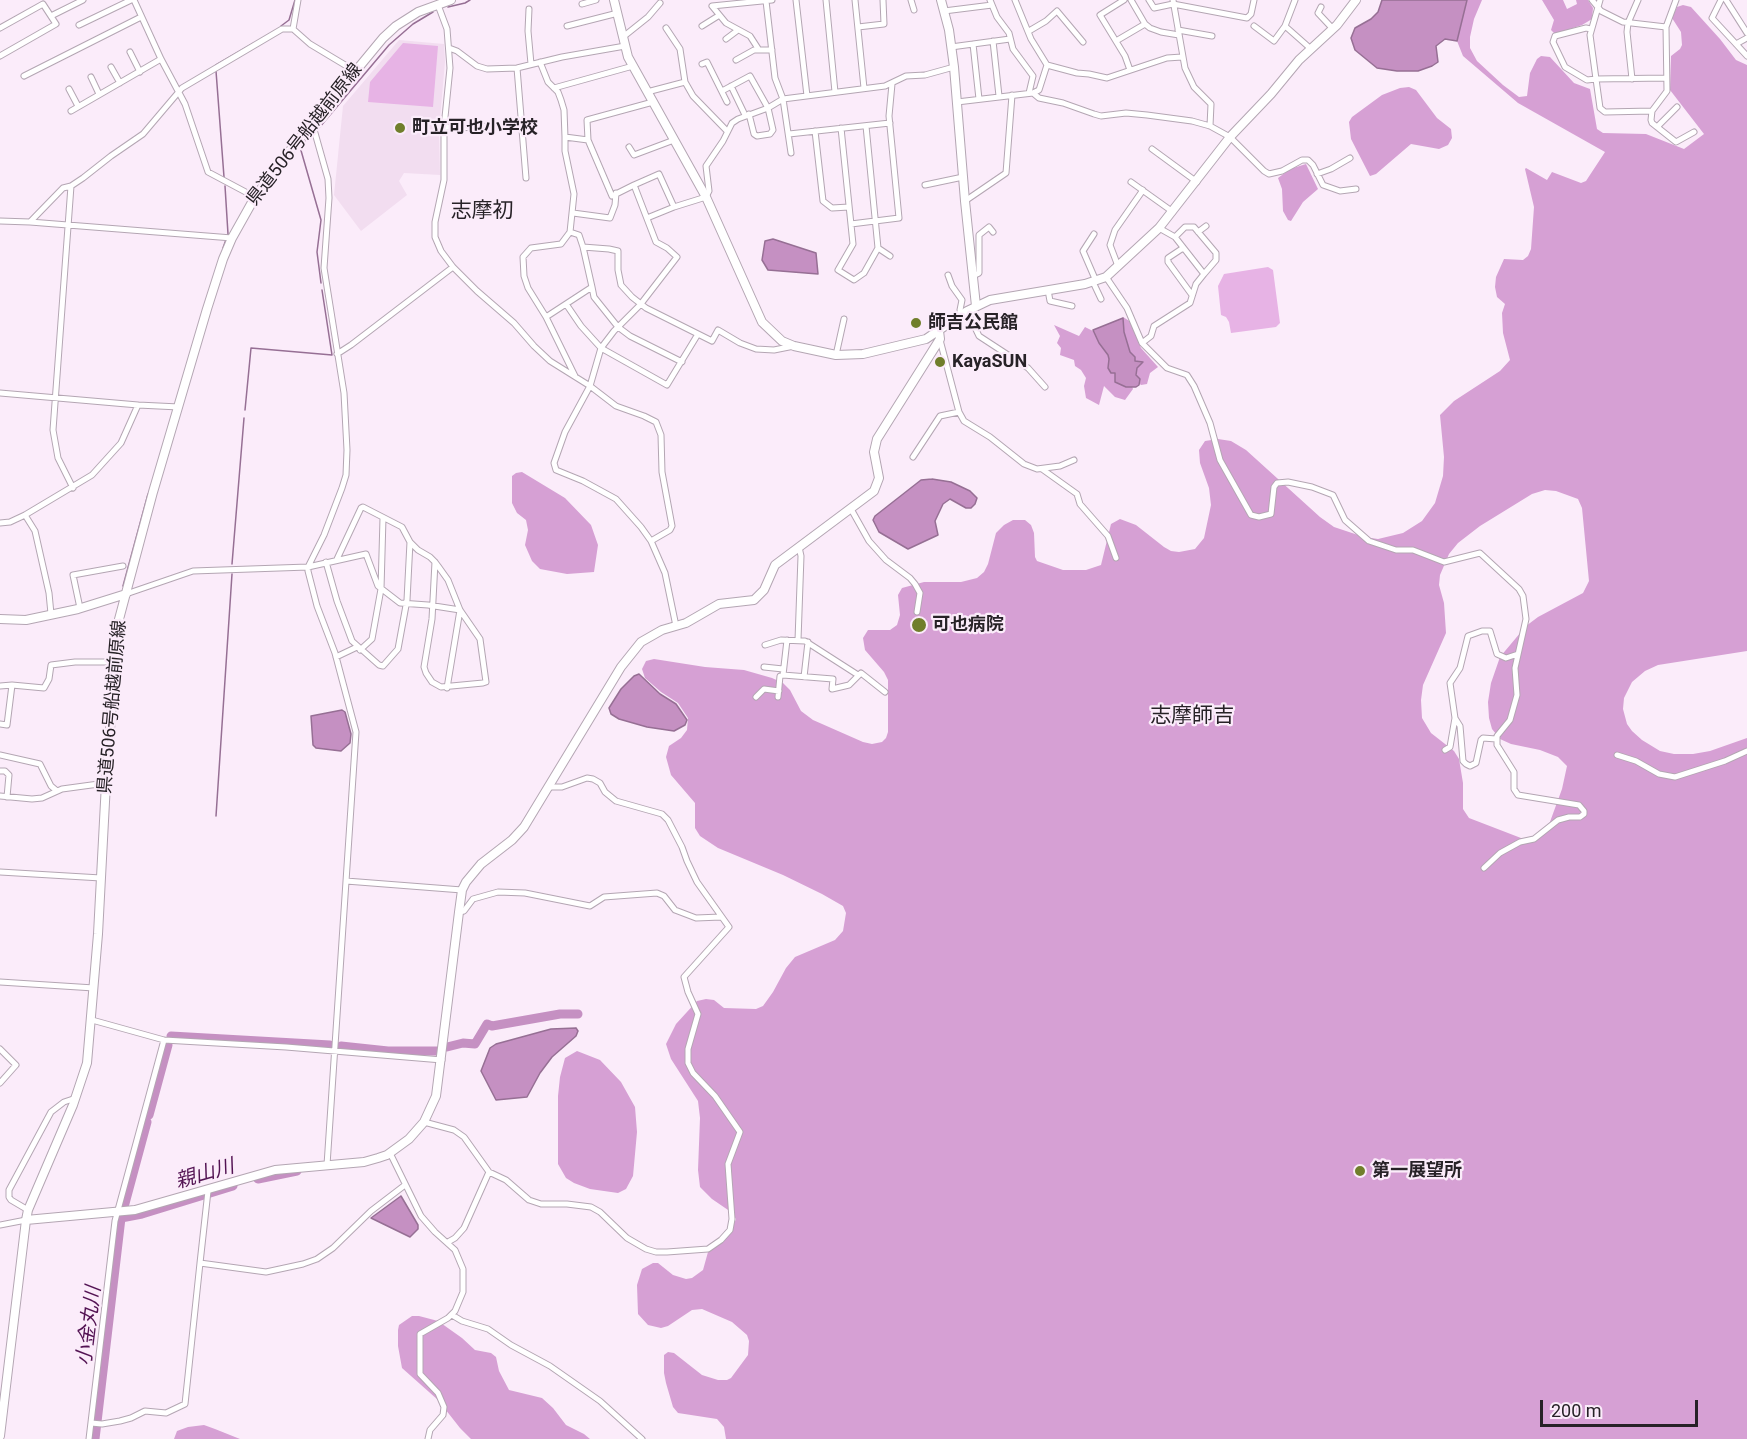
<!DOCTYPE html>
<html>
<head>
<meta charset="utf-8">
<style>
	body { margin:0 }
	#map { position:relative; width:1747px; height:1439px; overflow:hidden; background:#fbecfa; font-family:Roboto,sans-serif }
	canvas { display:block }
	.scale { position:absolute; left:1540px; top:1400px; width:158px; height:27px; box-sizing:border-box; border:3px solid #272227; border-top:0; padding-left:8px; font-size:18px; line-height:21px; white-space:nowrap; color:#272227; -webkit-text-stroke:4px #fbecfa; paint-order:stroke }
</style>
</head>
<body>
<div id="map">
<canvas width="1747" height="1439"></canvas>
<div class="scale">200 m</div>
</div>
<script>
const ctx = document.querySelector('canvas').getContext('2d');
ctx.lineJoin = 'round';
function paint(path, color) { ctx.fillStyle = color; ctx.fill(path, 'evenodd'); }
const toPath = rows => new Path2D(rows.map(r => 'M' + r).join(''));
function strokePath(path, color, width, dash) { ctx.strokeStyle = color; ctx.lineWidth = width; ctx.lineCap = dash ? 'butt' : 'round'; ctx.setLineDash(dash || []); ctx.stroke(path); }
function write(font, color, halo, rows, align = 'center') {
  ctx.font = font + ' Roboto,"Noto Sans JP",sans-serif'; ctx.lineWidth = 4.5; ctx.setLineDash([]); ctx.textBaseline = 'middle'; ctx.strokeStyle = halo; ctx.fillStyle = color; for (const [text, x, y, turn = 0] of rows) {
    ctx.save(); ctx.translate(x, y); ctx.rotate((+turn || 0) * Math.PI / 180); ctx.textAlign = isNaN(turn) ? turn : align; if (halo) ctx.strokeText(text, 0, 0); ctx.fillText(text, 0, 0); ctx.restore();
  }
}
const built = toPath([
	[399,40,444,44,445,62,439,130,440,175,404,173,399,181,407,195,361,231,334,195,343,106]
]);
const green = toPath([
	[403,43,438,46,433,107,368,102,370,82],
	[1268,267,1273,270,1280,323,1276,327,1231,333,1229,322,1226,317,1221,315,1218,286,1224,274]
]);
const forest = toPath([
	[1467,0,1482,0,1474,19,1470,37,1470,48,1477,61,1503,85,1519,97,1527,96,1530,73,1537,59,1541,56,1550,57,1574,83,1590,89,1597,129,1603,133,1646,134,1684,149,1704,134,1670,90,1671,56,1680,49,1682,45,1681,32,1672,18,1677,7,1683,5,1691,7,1720,39,1736,60,1747,65,1747,651,1658,665,1645,671,1632,682,1624,698,1623,709,1627,724,1632,731,1642,740,1660,751,1674,754,1693,754,1710,751,1747,738,1747,1439,726,1439,724,1427,717,1419,678,1413,673,1407,666,1383,664,1373,664,1355,668,1352,674,1353,702,1375,718,1380,727,1380,731,1378,748,1355,749,1341,747,1335,732,1322,702,1309,692,1310,668,1326,661,1328,648,1325,638,1314,637,1285,642,1269,653,1263,658,1263,673,1275,686,1279,692,1278,703,1270,708,1252,720,1238,731,1231,736,1219,731,1212,712,1199,700,1187,698,1170,700,1118,698,1101,671,1059,666,1044,676,1024,697,1001,706,999,714,1000,724,1008,756,1009,763,1006,773,992,786,968,795,957,835,940,843,931,846,913,843,906,822,894,783,875,718,848,700,836,695,828,695,803,671,775,666,757,669,746,681,738,687,730,688,718,678,703,661,692,645,678,642,669,646,661,654,659,705,667,744,670,772,678,783,683,790,690,801,711,813,720,863,742,872,744,882,742,886,738,888,732,888,680,884,672,865,650,863,638,868,630,890,630,897,625,900,615,898,595,902,588,924,582,961,582,977,578,984,572,988,564,996,533,1004,525,1013,520,1025,520,1031,525,1034,533,1035,557,1037,561,1063,570,1086,570,1101,565,1111,524,1120,519,1136,525,1164,547,1171,551,1179,552,1195,549,1204,538,1211,505,1209,488,1200,463,1199,450,1205,441,1218,439,1231,441,1246,450,1320,517,1334,527,1364,537,1378,539,1403,533,1422,521,1435,503,1443,476,1444,457,1440,415,1454,401,1500,371,1510,360,1503,333,1502,313,1505,304,1497,297,1495,287,1496,277,1504,259,1523,260,1528,256,1531,249,1534,207,1525,169,1526,168,1547,180,1552,172,1581,183,1586,181,1605,152,1518,103,1463,56,1457,41],
	[1545,490,1556,491,1578,499,1582,508,1589,581,1583,593,1538,617,1526,626,1500,657,1491,683,1488,702,1489,718,1492,729,1500,739,1511,744,1540,750,1558,757,1567,766,1562,789,1547,830,1532,839,1521,838,1469,818,1463,809,1463,783,1459,759,1454,751,1431,733,1422,718,1421,700,1423,685,1446,633,1444,603,1439,585,1440,575,1449,554,1458,543,1480,526,1532,494],
	[1542,0,1563,0,1567,9,1577,4,1576,0,1588,0,1593,8,1592,19,1582,25,1555,34,1551,30,1554,20],
	[1409,87,1416,90,1437,118,1451,129,1452,138,1448,145,1439,149,1411,144,1376,174,1370,176,1351,139,1349,122,1352,117,1382,95,1400,88],
	[1306,164,1318,189,1303,202,1291,221,1288,220,1283,211,1282,189,1278,178,1290,169],
	[1123,317,1131,322,1141,348,1158,367,1150,373,1147,384,1141,385,1138,382,1133,361,1128,352,1121,321],
	[1054,325,1079,336,1085,327,1097,333,1131,384,1133,389,1125,400,1115,397,1104,386,1099,405,1086,398,1084,386,1086,378,1081,370,1075,366,1074,360,1060,355,1061,348,1057,343,1060,336],
	[522,472,565,498,591,525,598,545,594,572,567,574,540,569,532,561,525,545,528,530,526,520,517,513,512,503,512,476,516,473],
	[577,1051,600,1060,621,1082,635,1107,637,1132,633,1176,626,1189,618,1193,590,1189,574,1183,566,1178,558,1164,558,1096,560,1077,565,1058],
	[412,1316,419,1316,438,1321,462,1338,475,1350,491,1353,496,1357,499,1371,509,1390,542,1398,553,1408,566,1425,584,1434,590,1439,471,1439,460,1428,438,1400,402,1368,398,1346,398,1330,399,1325],
	[204,1425,215,1429,240,1439,174,1439,177,1431,188,1427]
]);
const water = toPath([
	[1382,0,1467,0,1457,41,1445,39,1436,46,1438,62,1432,66,1418,71,1397,71,1377,68,1355,50,1351,38,1355,28,1371,19,1378,12,1382,0],
	[773,239,816,253,818,274,768,270,762,260,765,241,773,239],
	[1123,318,1124,332,1130,352,1135,357,1135,361,1143,362,1137,368,1136,375,1140,379,1139,385,1136,387,1126,387,1115,382,1115,373,1111,373,1108,368,1109,359,1108,355,1099,343,1093,330,1123,318],
	[932,479,951,482,970,491,977,498,975,504,971,508,966,508,950,499,943,504,935,521,938,535,908,549,879,532,873,520,875,516,921,480,932,479],
	[639,674,660,694,676,704,687,720,685,725,674,731,647,727,619,719,611,714,609,708,621,689,634,676,639,674],
	[342,710,345,712,351,734,350,743,341,751,316,748,313,745,311,716,342,710],
	[576,1028,578,1031,576,1036,552,1057,540,1073,527,1097,496,1100,481,1071,490,1048,496,1044,551,1029,576,1028],
	[401,1196,418,1225,418,1229,410,1237,371,1218,401,1196]
]);
const stream = toPath([
	[448,7,465,3,470,0],
	[281,26,289,20,295,0],
	[216,65,254,43],
	[216,71,224,177],
	[319,128,389,45,413,24,433,12],
	[310,136,300,147,321,220,317,252,321,283],
	[223,248,228,234,225,186],
	[245,410,251,348,332,355,322,290],
	[232,564,244,418],
	[123,586,148,494],
	[216,816,232,574]
]);
const river = toPath([
	[171,1036,330,1045],
	[341,1046,388,1051,437,1051],
	[447,1047,463,1043,475,1044,487,1024,492,1026,560,1014,578,1014],
	[149,1115,168,1045],
	[258,1179,297,1171],
	[124,1207,147,1122],
	[95,1439,121,1218,142,1214,233,1186]
]);
const street = toPath([
	[134,0,161,59,185,104,208,172,255,197],
	[796,0,807,96],
	[826,0,835,92],
	[855,0,864,88],
	[911,0,914,10],
	[990,0,997,17,1009,33,1013,49,1033,76,1029,93],
	[1124,0,1100,15,1125,56,1130,70],
	[1131,0,1145,24,1150,28,1161,32,1179,35],
	[1149,0,1154,8,1173,4,1247,18,1251,14,1254,0],
	[1173,0,1185,68,1194,87,1211,104,1210,126],
	[1592,0,1601,11,1623,22,1666,27],
	[1600,0,1590,35,1596,79,1666,78],
	[1676,0,1666,27,1667,91,1652,111,1651,120,1652,123,1676,142,1694,132],
	[1721,0,1712,18,1747,56],
	[1726,0,1747,33],
	[766,1,775,78,783,99,791,153],
	[582,4,596,0],
	[438,5,447,29,450,68,444,127,444,180,435,222,435,237,441,251,453,267,477,291,514,323,534,346,550,361,590,386,616,406,644,416,656,422,661,435,662,472,672,526,670,530,651,541],
	[1321,7,1318,13,1333,29],
	[529,9,528,31,531,64],
	[944,11,992,5],
	[51,16,83,0],
	[79,25,131,0],
	[567,26,618,13],
	[702,26,718,16],
	[1254,26,1274,41,1285,26,1295,0],
	[1285,26,1311,49],
	[858,27,884,24,883,0],
	[0,28,43,4,56,24,0,56],
	[666,28,680,49,685,82],
	[293,29,298,0],
	[1591,29,1586,28,1555,36,1553,42,1565,67,1587,80,1596,79,1600,108,1605,112,1652,111],
	[1178,30,1212,36],
	[1029,31,1046,21,1057,11,1083,42],
	[623,37,648,17,660,3],
	[726,39,738,30],
	[993,41,999,96],
	[1116,41,1145,24],
	[973,44,979,99],
	[1736,44,1747,38],
	[951,47,1010,39],
	[449,48,457,51,477,66,487,69,517,68,562,57,625,46],
	[772,50,759,50,750,36,726,23,712,6,772,0],
	[130,52,140,72],
	[736,60,754,50,759,50],
	[540,62,548,82,558,92,561,100,564,110,565,137],
	[702,64,707,62,727,102],
	[1047,65,1077,73,1089,74,1107,78,1167,58,1182,57],
	[111,67,120,83],
	[517,68,526,178],
	[24,76,141,17],
	[91,77,99,94],
	[1632,79,1627,32,1628,23,1638,0],
	[731,86,745,115],
	[554,88,633,66],
	[69,89,78,106],
	[722,91,750,76,768,108,773,130,770,134,757,136,754,134,749,114],
	[647,92,685,82,693,96,727,131],
	[1033,93,1039,98,1063,103,1094,114,1101,116,1126,113,1147,115,1192,121,1210,126,1230,137,1264,171,1269,174,1282,171,1302,160,1308,160,1313,165,1323,185,1340,191,1356,189],
	[957,102,1033,93,1039,90,1047,65,1031,39,1015,0],
	[71,111,161,59],
	[444,127,459,128,522,124],
	[1657,127,1677,107],
	[309,128,315,133,328,179,329,198,324,268,344,393,347,450,346,475,342,488,324,535,308,567,308,571,317,606,335,653,356,732,327,1165],
	[841,128,853,244,838,270,854,280,864,273,878,248,866,126],
	[815,131,823,201,832,208,849,207],
	[789,134,890,123],
	[588,140,587,120,653,102],
	[629,147,634,155,674,140],
	[1152,149,1197,182],
	[1317,174,1331,169,1350,158],
	[1131,182,1173,212],
	[925,185,963,177],
	[71,186,53,430,58,458,73,488],
	[965,201,1006,173,1012,95],
	[573,213,610,218,615,205,616,193],
	[647,218,674,207],
	[0,221,30,222,63,188,71,186,83,178,111,156,143,134,182,88,282,29,293,29,310,44,355,71],
	[30,222,232,238],
	[851,224,899,218,889,116,892,84],
	[570,232,579,235,583,247],
	[1198,232,1206,226],
	[1094,234,1083,251,1096,281],
	[1175,237,1185,227,1194,227,1216,253,1216,260,1204,274],
	[878,248,890,256],
	[1183,248,1168,258,1168,262,1192,295],
	[1118,266,1110,245,1115,230,1143,190],
	[948,275,952,286,962,300,960,310,961,315],
	[973,276,979,273,979,235,989,227,993,232],
	[1106,277,1127,308,1142,343,1167,368,1187,375,1194,386,1210,423,1220,460,1251,515,1259,517,1271,514,1274,487,1277,483,1288,482,1312,487,1333,495,1345,520,1369,541,1396,550,1413,550,1444,562,1480,553,1519,589,1523,596,1526,619,1515,668,1517,695,1510,720,1497,736,1497,745,1514,772,1514,789,1518,795,1579,805,1584,811,1584,814,1580,817,1569,817,1558,820,1534,839,1520,842,1500,853,1484,868],
	[1093,282,1101,299],
	[592,287,594,297,618,327,630,336,682,362],
	[1048,290,1050,301,1072,306],
	[566,304,581,326,601,348,667,385,698,334],
	[967,311,979,336,1028,368,1045,387],
	[546,317,592,287,583,247,609,249,618,251,618,270,621,285,632,297,646,308,712,341,718,330,740,343,756,349,774,350,794,346],
	[940,340,959,412,964,421,990,437,1024,464,1037,469,1060,466,1074,460],
	[1142,343,1151,336,1154,326,1190,303,1196,284,1204,274,1175,237,1159,228],
	[337,354,351,345,453,267],
	[836,355,844,319],
	[575,376,546,317,528,288,524,276,523,257,531,248,561,244,570,232,574,194,565,151,565,137,588,140,612,196,634,185],
	[0,393,138,405],
	[913,457,940,416,959,412],
	[1042,469,1077,494,1080,504,1108,536,1116,558],
	[851,509,869,541,886,560,910,578,915,584,920,593,917,612],
	[25,515,35,531,49,593,51,614],
	[0,523,10,522,25,515,92,475,121,443,138,405,179,407],
	[337,559,361,508,363,507,402,527,410,542,418,550,430,557,435,562,438,566,448,580,460,610,480,639,486,682,483,683,441,687,432,682,426,673,424,667,432,619,435,562],
	[326,562,337,601,352,641,379,665,383,666,398,649,407,600,410,542],
	[126,594,193,571,308,567,366,554,378,586,400,603,428,605,460,610],
	[80,608,73,575,123,566],
	[676,626,665,573,651,541,641,527,616,499,583,481,556,470,554,463,565,432,590,386,601,348,614,331,640,305,677,257,667,248,656,242,634,185,659,174,674,207,706,197,709,191,706,166,723,141,732,123,738,119,768,108,783,99,885,86,906,76,925,75,954,67],
	[787,640,783,675,833,679,832,689,849,685,861,673,885,692],
	[798,640,801,556,799,547],
	[765,645,781,640,805,641,858,675],
	[360,650,372,639,381,589,383,518],
	[336,657,357,647],
	[764,667,783,669],
	[804,677,808,642],
	[12,685,44,688,49,679,51,665,75,662,115,662],
	[0,686,12,685,7,725,0,724],
	[447,688,460,610],
	[756,697,764,689,779,691],
	[778,697,780,676,783,675],
	[1455,718,1460,726,1463,761,1466,764,1470,766,1476,763,1481,740,1483,738,1496,739],
	[1445,750,1450,747,1455,718,1450,683,1460,668,1468,636,1482,631,1490,631,1497,654,1506,658,1518,654],
	[0,755,40,764,51,786,57,791],
	[1617,755,1636,761,1659,774,1675,777,1725,761,1747,751],
	[0,771,5,771,9,775,7,797],
	[0,796,32,799,42,798,62,789,106,783],
	[0,872,101,878],
	[346,881,462,890],
	[459,912,464,911,473,899,498,892,525,893,590,906,604,897,657,893,664,896,675,910,696,918,721,917],
	[0,982,94,988],
	[92,1020,164,1040,286,1047,442,1060],
	[0,1049,16,1065,0,1083],
	[424,1122,454,1130,464,1137,489,1172,506,1180,529,1200,541,1204,567,1204,591,1207,600,1212,627,1238,646,1249,656,1252,667,1252,708,1249,721,1240,730,1230,732,1219,728,1164,740,1132,715,1096,693,1073,688,1063,688,1049,698,1014,688,992,684,977,729,927,697,882,687,861,682,847,668,820,662,814,616,801,605,792,600,783,593,779,587,778,562,787,549,787],
	[390,1153,421,1216,435,1232,455,1250,463,1269,463,1292,455,1311,448,1318,420,1334,420,1374,438,1393,444,1407,443,1415,430,1430,428,1439],
	[28,1210,11,1200,9,1197,9,1190,51,1112,64,1102,76,1098],
	[0,1225,26,1220],
	[448,1242,455,1238,464,1228,489,1172],
	[200,1263,208,1191],
	[452,1315,462,1321,488,1329,511,1345,550,1366,600,1401,642,1439],
	[91,1423,102,1424,120,1421,131,1418,145,1411,166,1413,185,1404,200,1263,266,1272,303,1264,317,1259,333,1248,371,1211,405,1185],
	[89,1439,115,1221,164,1040]
]);
const secondary = toPath([
	[614,0,628,57,706,197,762,322,782,341,794,346,836,355,863,354,926,339,967,311,990,300,1085,284,1106,277,1159,228,1230,137,1271,94,1299,60,1337,25,1356,0],
	[941,0,949,30,954,67,965,201,976,306],
	[0,619,26,620,78,609,126,594],
	[26,1220,135,1210,275,1170,364,1162,378,1158,387,1155,409,1139,424,1122,436,1096,459,912,462,890,466,882,481,864,512,840,524,827,621,667,641,642,662,630,686,623,719,604,754,600,764,590,775,565,874,491,879,478,874,452,877,439,940,339,939,331],
	[0,1436,26,1220,28,1210,73,1105,87,1063,98,934,106,783,118,623,153,492,207,309,223,259,232,238,255,197,283,159,383,38,396,26,418,12,451,0]
]);
const markers = [
	[400,128,6,"#707e2b"],
	[916,323,6,"#707e2b"],
	[940,362,6,"#707e2b"],
	[919,625,8,"#707e2b"],
	[1360,1171,6,"#707e2b"]
];
const poiNames = [
	["町立可也小学校",412,128],
	["師吉公民館",928,323],
	["KayaSUN",952,362],
	["可也病院",932,625],
	["第一展望所",1372,1171]
];
const streetNames = [
	["県道506号船越前原線",305,135,-52],
	["県道506号船越前原線",113,707,-85]
];
const waterNames = [
	["親山川",205,1175,-16],
	["小金丸川",90,1326,-83]
];
const quarterNames = [
	["志摩初",482,212],
	["志摩師吉",1192,717]
];
paint(built, '#f2ddf0');
paint(green, '#e7b3e5');
paint(forest, '#d6a0d4');
paint(water, '#c590c2');
strokePath(water, '#966f94', 1.5);
strokePath(stream, '#966f94', 1.5);
strokePath(river, '#c590c2', 9);
strokePath(street, '#b4a6b3', 7);
strokePath(secondary, '#b4a6b3', 10);
strokePath(street, '#fff', 5);
strokePath(secondary, '#fff', 8);
for (const [x, y, r, color] of markers) { const dot = new Path2D(); dot.arc(x, y, r, 0, 2 * Math.PI); ctx.fillStyle = color; ctx.fill(dot); strokePath(dot, '#fbecfa', 2); }
write('bold 18px', '#272227', '#fbecfa', poiNames, 'left');
write('18px', '#272227', '#fbecfa', streetNames);
write('italic 20px', '#531353', '#fbecfa', waterNames);
write('21px', '#272227', '#fbecfa', quarterNames);
</script>
</body>
</html>
